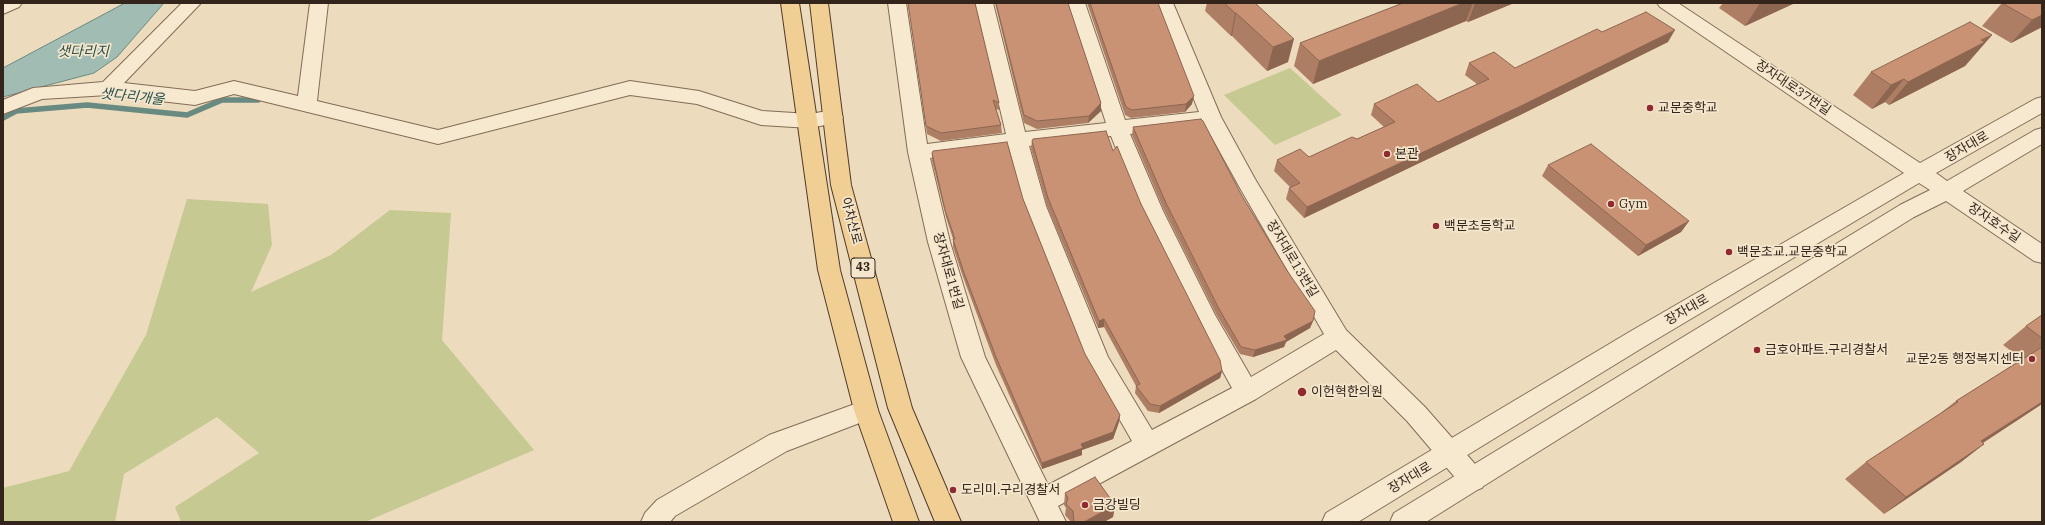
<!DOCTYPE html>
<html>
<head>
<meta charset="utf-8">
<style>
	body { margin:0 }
	#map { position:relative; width:2045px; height:525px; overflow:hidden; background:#ecdbbd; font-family:"IBM Plex Serif",serif }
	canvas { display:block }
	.frame { position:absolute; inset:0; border:4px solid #33251b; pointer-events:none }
</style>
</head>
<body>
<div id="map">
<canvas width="2045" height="525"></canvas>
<div class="frame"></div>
</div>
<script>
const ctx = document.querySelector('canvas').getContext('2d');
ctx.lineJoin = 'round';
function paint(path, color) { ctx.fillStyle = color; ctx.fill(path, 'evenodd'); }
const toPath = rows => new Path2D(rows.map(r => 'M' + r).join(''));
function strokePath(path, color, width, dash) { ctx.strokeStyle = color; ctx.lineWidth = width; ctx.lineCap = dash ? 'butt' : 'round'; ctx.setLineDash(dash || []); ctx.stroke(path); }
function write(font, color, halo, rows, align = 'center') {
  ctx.font = font + ' "IBM Plex Serif","Noto Sans KR",serif'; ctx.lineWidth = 3.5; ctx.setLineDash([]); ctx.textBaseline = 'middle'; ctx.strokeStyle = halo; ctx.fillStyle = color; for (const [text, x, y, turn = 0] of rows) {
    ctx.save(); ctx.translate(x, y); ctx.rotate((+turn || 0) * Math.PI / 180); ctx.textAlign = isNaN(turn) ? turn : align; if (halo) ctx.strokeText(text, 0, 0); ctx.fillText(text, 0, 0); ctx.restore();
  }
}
const green = toPath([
	[1290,68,1342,115,1275,145,1224,95],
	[187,199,268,204,272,245,251,292,331,255,390,210,451,213,442,340,534,450,365,522,181,522,175,507,259,453,217,417,124,474,115,522,3,522,3,488,69,471,146,335]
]);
const water = toPath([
	[125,3,164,3,117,57,94,73,3,97,3,68,125,3]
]);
const stream = toPath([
	[3,118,16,111,87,105,187,115,222,100,258,100]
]);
const minor = toPath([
	[3,3,22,3,19,7,3,14,3,3],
	[182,3,201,3,124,83,195,91,234,81,298,96,310,3,328,3,317,101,438,130,630,81,699,91,762,111,810,114,833,110,840,112,843,117,840,122,810,128,761,125,697,104,630,95,438,144,234,94,195,105,108,95,42,99,3,114,3,100,33,88,103,82,182,3],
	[888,3,906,3,927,144,1006,134,975,3,993,3,1025,132,1106,123,1067,3,1085,3,1125,120,1199,112,1155,3,1173,3,1221,117,1255,179,1346,330,1425,407,1482,472,1486,480,1482,488,1473,491,1464,488,1407,421,1336,350,1256,399,1058,506,1066,522,1040,522,961,357,928,242,908,152,888,3],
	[1205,125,1240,188,1324,334,1251,377,1215,315,1163,211,1130,134,1205,125],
	[1111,136,1141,211,1199,328,1232,388,1152,430,1108,357,1046,206,1029,146,1111,136],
	[1009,148,1024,206,1086,361,1132,441,1048,485,985,357,950,242,930,158,1009,148],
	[866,400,875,403,878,410,875,417,787,451,675,516,670,522,641,522,645,513,657,500,769,435,866,400]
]);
const tertiary = toPath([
	[1657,3,1678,3,1920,163,2035,99,2042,97,2042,113,1936,173,1947,181,2035,130,2042,128,2042,144,1963,191,2042,244,2042,263,2034,261,1946,201,1914,217,1426,522,1390,522,1394,513,1900,205,1930,190,1919,183,1647,345,1358,522,1322,522,1326,513,1631,331,1904,173,1660,7,1657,3]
]);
const primary = toPath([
	[781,3,799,3,840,270,878,410,919,522,893,522,854,410,818,270,781,3],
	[810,3,828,3,851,185,912,408,961,522,935,522,888,408,831,185,810,3]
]);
const wall = toPath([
	[908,3,975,3,999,103,999,110,996,109,1001,125,1002,133,941,141,927,134],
	[995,3,1068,3,1101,103,1101,111,1088,123,1037,129,1024,123],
	[1087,3,1158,3,1192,104,1185,112,1131,118,1125,115],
	[1207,3,1255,3,1288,62,1267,71,1232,36,1231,36,1205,11],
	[1403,3,1514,3,1468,22,1466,21,1313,84,1294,66,1300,43],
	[1723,3,1795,3,1745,26,1719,8],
	[2002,3,2042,3,2042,27,2011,43,1982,26],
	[1602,32,1668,42,1518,116,1304,218,1286,199,1289,188,1290,187,1274,171,1277,160,1309,157,1357,139,1384,127,1371,115,1374,104,1438,102,1477,84,1465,75,1469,63,1515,68],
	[1992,35,1965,66,1889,105,1885,102,1872,109,1853,95,1871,72],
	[1133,127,1242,196,1313,321,1310,328,1286,342,1284,347,1253,357,1240,354,1216,314,1164,210,1132,135],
	[1032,141,1113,151,1141,204,1222,371,1220,378,1159,413,1148,411,1135,393,1136,386,1104,327,1098,328,1047,206,1031,149],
	[932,153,1023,199,1085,354,1120,415,1119,422,1113,439,1082,450,1082,455,1042,469,996,365,963,277,953,247,953,239,946,217,932,161],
	[1548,165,1689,221,1681,232,1638,256,1542,176],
	[2042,315,2042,404,1983,443,1984,444,1961,462,1884,514,1845,479,1866,462,1938,415,1956,401,2022,359,2003,345,2026,326],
	[1065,493,1115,505,1113,517,1104,522,1071,522,1065,515,1066,508,1064,505]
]);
const shadedWall = toPath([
	[1463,3,1473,3,1466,21,1313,84,1319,61],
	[1475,3,1514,3,1468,22],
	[1760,3,1795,3,1745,26],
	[1235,13,1236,13,1232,36,1231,36],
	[2042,15,2042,27,2011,43,2032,20],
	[1675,30,1668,42,1518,116,1304,218,1307,207],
	[1992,35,1965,66,1889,105,1908,82],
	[1294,39,1288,62,1267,71,1273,47],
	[1904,79,1885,102,1872,109,1891,85],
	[1194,96,1192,104,1185,112,1186,104],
	[1101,103,1101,111,1088,123,1089,116],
	[1689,221,1681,232,1638,256,1646,245],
	[1104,319,1104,327,1098,328,1099,321],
	[1313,321,1310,328,1286,342,1284,347,1253,357,1255,350,1284,336],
	[1222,371,1220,378,1159,413,1160,406],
	[2042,402,2042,404,1958,459,1981,441],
	[1120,415,1119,422,1113,439,1082,450,1082,455,1042,469,1042,463,1081,444],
	[1984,444,1961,462,1884,514,1906,497],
	[1115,505,1113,517,1104,522,1084,522]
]);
const building = toPath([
	[908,3,975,3,999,103,993,100,1001,125,941,133,926,126,908,3],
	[996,3,1068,3,1101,103,1089,116,1037,121,1024,115,996,3],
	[1090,3,1158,3,1194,96,1186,104,1132,110,1126,107,1090,3],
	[1224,3,1255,3,1294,39,1273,47,1236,13,1235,13,1224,3],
	[1403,3,1463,3,1319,61,1300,43,1403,3],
	[2002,3,2042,3,2042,15,2032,20,2002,3],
	[1646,12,1675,30,1523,105,1307,207,1289,188,1300,183,1277,160,1300,149,1309,157,1352,137,1357,139,1395,122,1374,104,1417,84,1438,102,1489,79,1469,63,1494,52,1515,68,1597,29,1602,32,1646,12],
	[1970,22,1992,35,1981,40,1985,42,1908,82,1904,79,1891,85,1871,72,1970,22],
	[1201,119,1203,121,1242,196,1288,272,1315,311,1313,321,1284,336,1287,340,1255,350,1241,347,1218,307,1166,203,1133,127,1201,119],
	[1106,131,1113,151,1117,146,1141,204,1220,360,1222,371,1160,406,1150,404,1136,386,1140,384,1104,319,1099,321,1048,198,1032,141,1033,139,1106,131],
	[1007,142,1023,199,1085,354,1120,415,1113,432,1081,444,1083,448,1042,463,996,357,963,270,953,239,955,239,945,210,932,153,933,151,1007,142],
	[1591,144,1689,221,1646,245,1548,165,1591,144],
	[2042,315,2042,338,2026,326,2042,315],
	[2042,347,2042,402,1981,441,1984,444,1906,497,1866,462,1958,402,1956,401,2042,347],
	[1095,477,1115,505,1084,522,1074,522,1073,511,1066,504,1068,498,1065,493,1095,477]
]);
const markers = [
	[1650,108,4,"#902930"],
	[1387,154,4,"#902930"],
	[1611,204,4,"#902930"],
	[1436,226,4,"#902930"],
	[1729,252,4,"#902930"],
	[1757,350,4,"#902930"],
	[2032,359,4,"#902930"],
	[1302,392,5,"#902930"],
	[953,490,4,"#902930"],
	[1085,505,4,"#902930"]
];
const shields = [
	[863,268,24]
];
const shieldNames = [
	["43",863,268]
];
const streetNames = [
	["장자대로37번길",1793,88,34],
	["장자대로",1967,147,-30],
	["아차산로",851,221,75],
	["장자호수길",1994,223,34],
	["장자대로13번길",1292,259,59],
	["장자대로1번길",948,271,74],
	["장자대로",1687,310,-30],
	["장자대로",1410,478,-31]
];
const poiNames = [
	["교문중학교",1658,108],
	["본관",1395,154],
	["Gym",1619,204],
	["백문초등학교",1444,226],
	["백문초교.교문중학교",1737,252],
	["금호아파트.구리경찰서",1765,350],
	["교문2동 행정복지센터",2024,359,"right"],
	["이헌혁한의원",1311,392],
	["도리미.구리경찰서",961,490],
	["금강빌딩",1093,505]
];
const waterNames = [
	["샛다리지",83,52],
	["샛다리개울",132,97,6]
];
paint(green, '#c6c992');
paint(water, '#a1bdb3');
strokePath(water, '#698a80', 1);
strokePath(stream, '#698a80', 5.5);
strokePath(minor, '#836c57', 2);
strokePath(tertiary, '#836c57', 2);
strokePath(primary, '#503b2b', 2);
paint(minor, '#f7e9cf');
paint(tertiary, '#f7e9cf');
paint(primary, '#f0ce94');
paint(wall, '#ad7e64');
paint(shadedWall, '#8d6651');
paint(building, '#c99274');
strokePath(building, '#8d6651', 1);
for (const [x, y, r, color] of markers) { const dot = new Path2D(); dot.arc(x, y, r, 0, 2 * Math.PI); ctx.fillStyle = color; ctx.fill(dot); strokePath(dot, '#f4e6cc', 1.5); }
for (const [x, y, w] of shields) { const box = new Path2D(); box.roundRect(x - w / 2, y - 10, w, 20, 3); ctx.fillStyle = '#f4e6cc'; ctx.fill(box); strokePath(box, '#33251b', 1); }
write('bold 12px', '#33251b', null, shieldNames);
write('13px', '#33251b', '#f4e6cc', streetNames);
write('13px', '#33251b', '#f4e6cc', poiNames, 'left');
write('italic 14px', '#2b524d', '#f4e6cc', waterNames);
</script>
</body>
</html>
